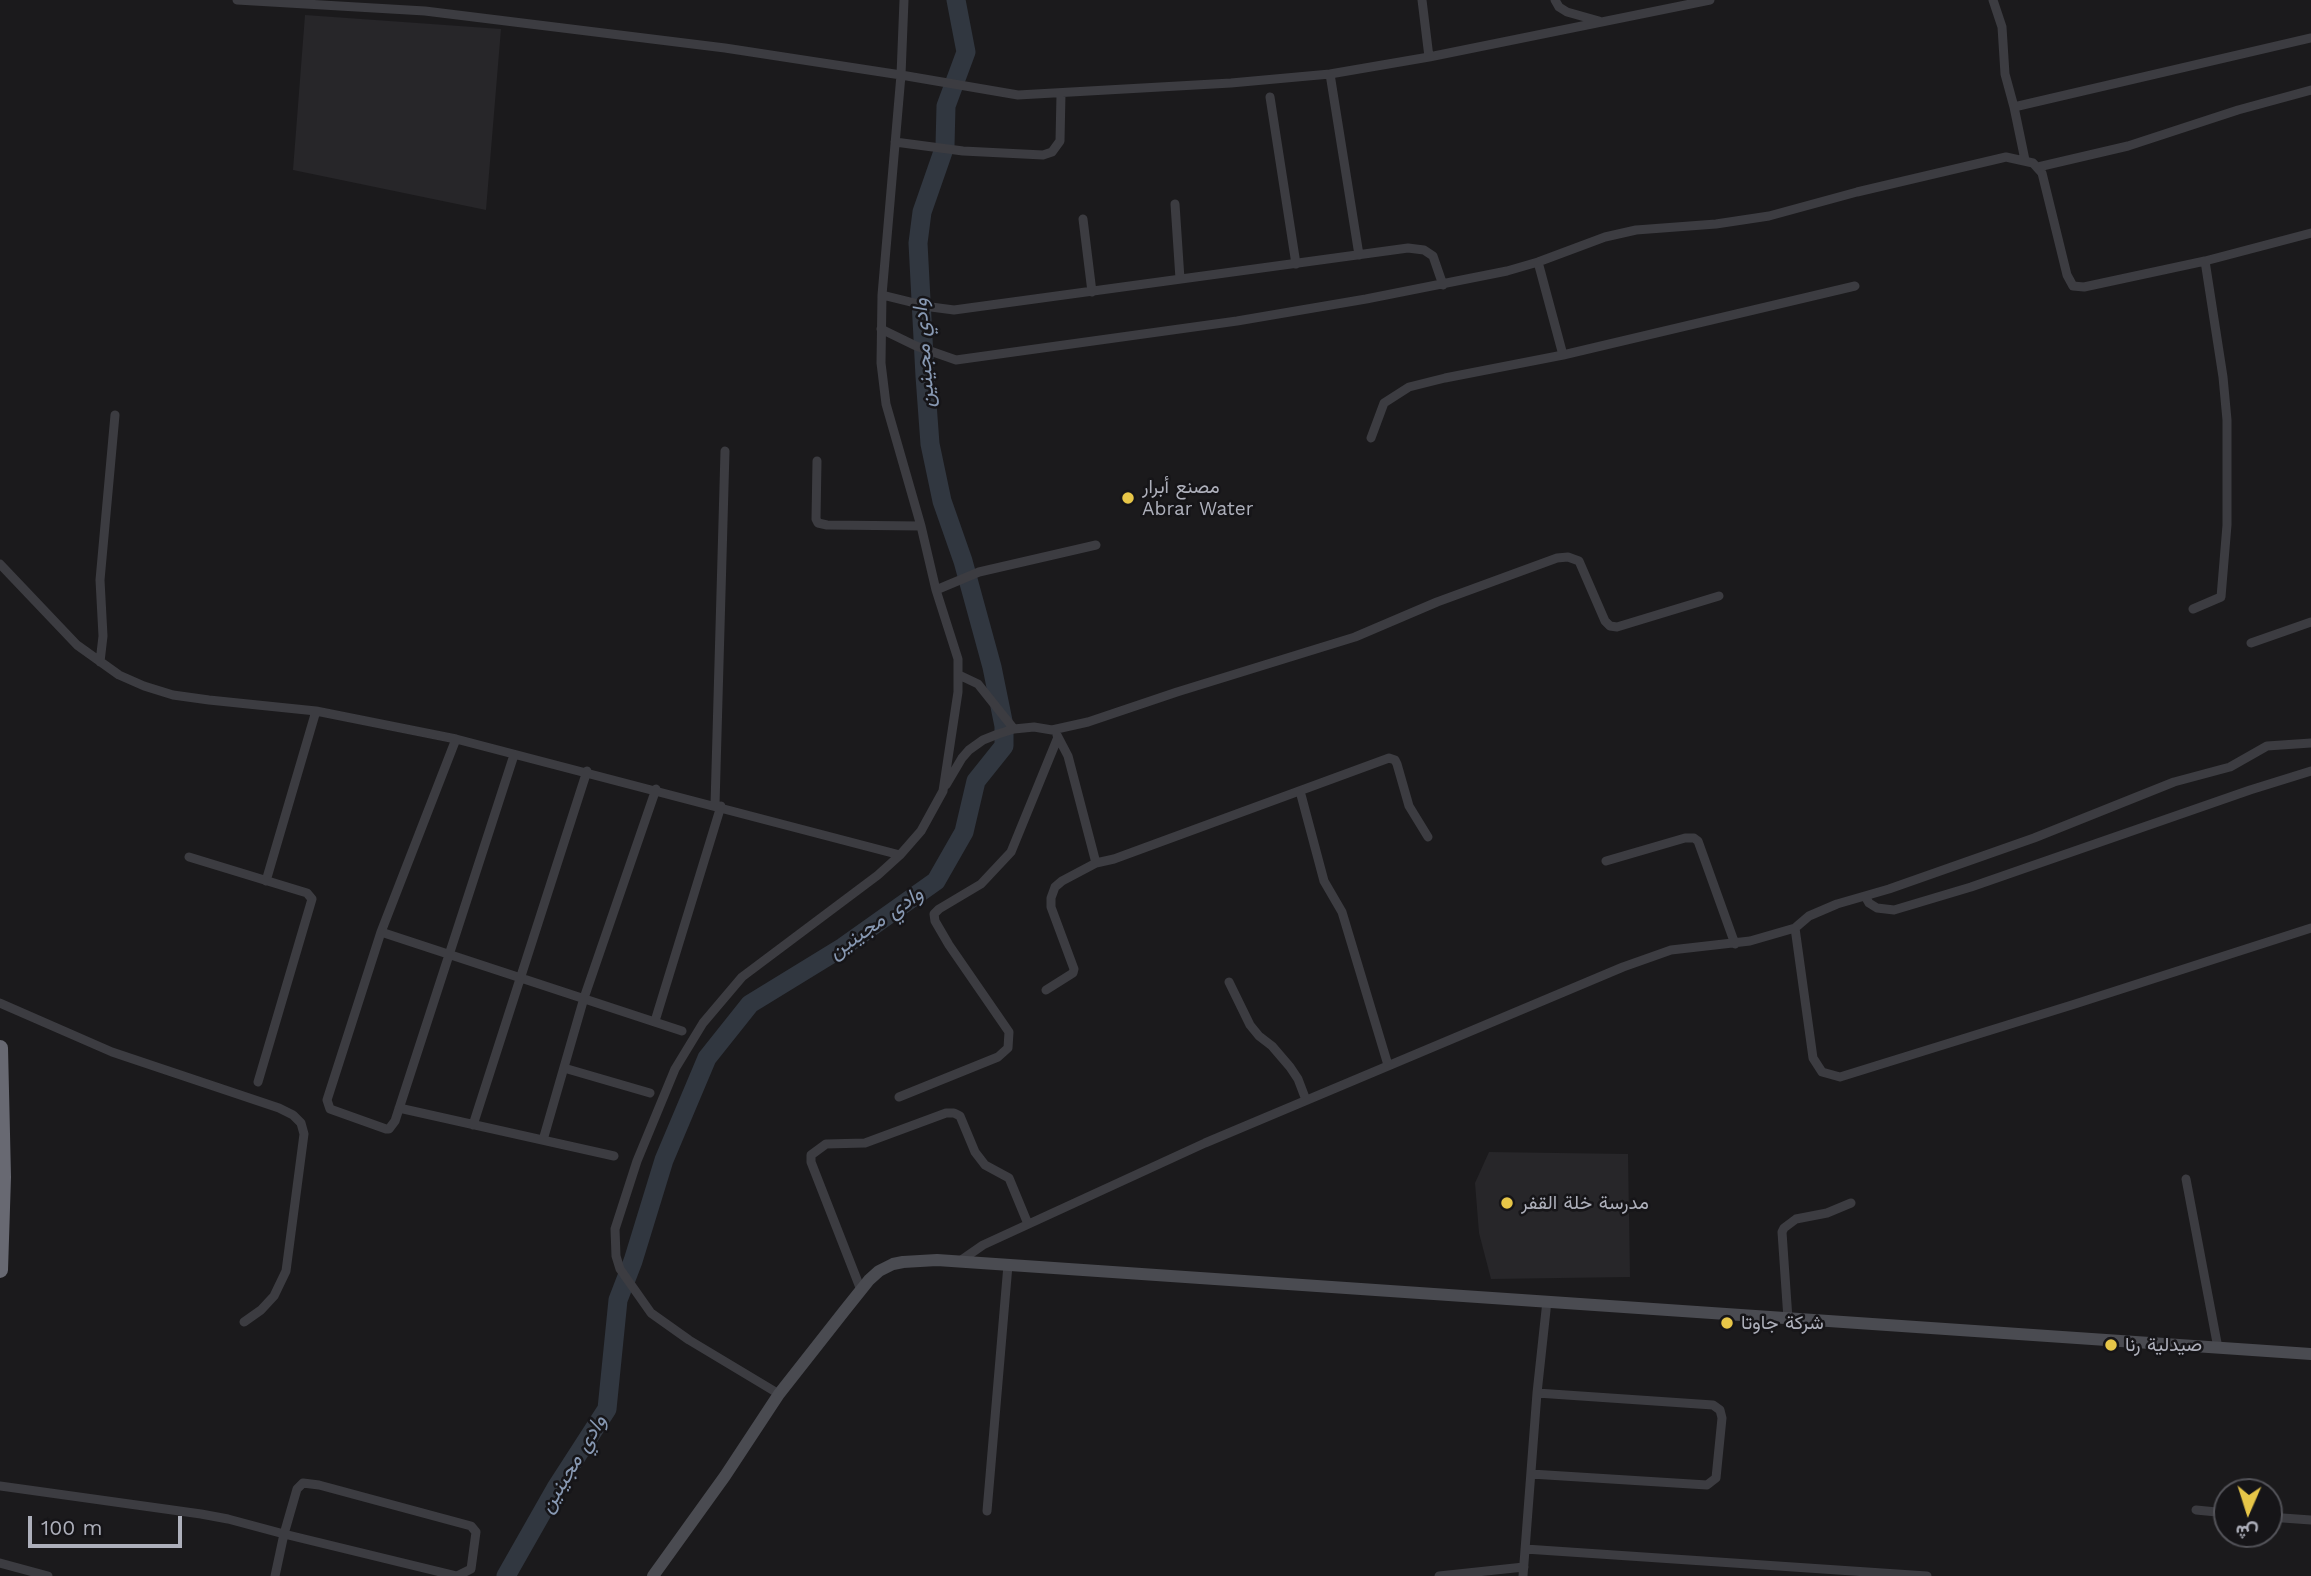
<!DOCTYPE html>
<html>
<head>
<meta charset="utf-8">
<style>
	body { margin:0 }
	#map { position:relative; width:2311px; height:1576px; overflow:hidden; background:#1b1a1c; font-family:"Work Sans",Vazirmatn,sans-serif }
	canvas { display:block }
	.north { position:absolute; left:2213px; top:1478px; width:70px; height:70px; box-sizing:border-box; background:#161518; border:2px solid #535359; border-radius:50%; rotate:183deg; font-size:19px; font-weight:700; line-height:28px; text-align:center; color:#aeb0bb }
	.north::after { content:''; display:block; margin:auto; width:24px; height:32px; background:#e7c648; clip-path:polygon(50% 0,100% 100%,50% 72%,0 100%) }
	.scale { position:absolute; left:28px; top:1516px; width:154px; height:32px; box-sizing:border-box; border:4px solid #aeb0bb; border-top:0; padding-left:9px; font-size:21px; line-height:24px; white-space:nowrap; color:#aeb0bb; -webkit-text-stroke:5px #161518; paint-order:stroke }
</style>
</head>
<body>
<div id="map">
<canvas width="2311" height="1576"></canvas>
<div class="north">ش</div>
<div class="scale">100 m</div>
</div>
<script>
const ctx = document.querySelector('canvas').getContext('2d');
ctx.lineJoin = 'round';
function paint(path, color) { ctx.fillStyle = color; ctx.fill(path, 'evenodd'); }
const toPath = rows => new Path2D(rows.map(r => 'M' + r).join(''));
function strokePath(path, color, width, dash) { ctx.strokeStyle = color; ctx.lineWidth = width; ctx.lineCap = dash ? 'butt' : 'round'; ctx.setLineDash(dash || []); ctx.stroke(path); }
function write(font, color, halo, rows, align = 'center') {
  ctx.font = font + ' "Work Sans",Vazirmatn,sans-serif'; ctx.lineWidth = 5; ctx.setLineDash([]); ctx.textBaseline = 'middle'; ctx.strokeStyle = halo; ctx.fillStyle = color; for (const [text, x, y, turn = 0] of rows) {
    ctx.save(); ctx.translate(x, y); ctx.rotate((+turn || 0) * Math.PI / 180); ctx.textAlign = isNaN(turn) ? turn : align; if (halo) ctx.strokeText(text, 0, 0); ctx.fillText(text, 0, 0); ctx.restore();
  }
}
const built = toPath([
	[305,15,501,29,486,210,293,170],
	[1489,1152,1628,1154,1630,1277,1491,1279,1479,1233,1475,1183]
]);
const river = toPath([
	[506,1576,556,1488,607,1409,618,1300,633,1261,664,1160,707,1058,750,1004,843,947,936,881,964,832,976,781,1004,746,1004,726,992,667,963,561,942,501,930,444,925,376,918,243,922,212,945,146,946,106,966,52,956,0]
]);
const street = toPath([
	[237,0,425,11,725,48,901,75,882,295,881,363,886,404,921,526,936,590,958,659,958,692,943,791,921,831,900,855,878,875,742,977,703,1023,675,1069,637,1161,615,1229,616,1256,620,1269,651,1313,689,1340,779,1394],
	[904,0,901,75,1018,95,1231,83,1330,74,1429,57,1710,0],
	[1422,0,1429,57],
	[1555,0,1559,7,1567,12,1599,21],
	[1993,0,2002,27,2005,74,2014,107,2025,160],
	[1330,74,1359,255],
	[1270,97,1296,264],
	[2014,107,2311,38],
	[895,142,963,151,1043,155,1052,152,1060,141,1061,94],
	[2038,167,2128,146,2238,110,2311,90],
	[1175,204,1180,279],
	[1083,219,1092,292],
	[882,295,931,307,954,310,1408,248,1424,250,1433,256,1443,285],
	[881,329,916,346,956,360,1237,321,1366,299,1507,271,1538,262,1605,237,1636,230,1716,224,1769,216,1857,192,2006,157,2033,163,2042,173,2067,275,2073,286,2084,287,2205,261,2311,233],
	[1563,355,1855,286],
	[1371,438,1384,403,1409,387,1445,378,1563,355,1538,262],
	[817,461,816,519,818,523,827,525,921,526],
	[0,564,77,645,119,675,144,686,173,695,209,700,316,711,456,739,900,855],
	[936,590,979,572,1096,545],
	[2193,609,2221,597,2227,525,2227,420,2223,377,2205,261],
	[2251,643,2311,622],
	[100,662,103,636,100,580,115,415],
	[959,675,978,684,1014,729],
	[1057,735,1068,756,1096,863],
	[456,739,381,932,327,1100,330,1109,386,1129,389,1129,395,1121,514,755],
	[946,785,962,758,969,750,983,740,998,734,1014,729,1034,727,1052,730,1088,722,1177,692,1355,637,1437,602,1557,558,1568,557,1579,561,1605,621,1610,626,1617,627,1719,596],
	[1300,791,1324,881,1342,912,1388,1065],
	[715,805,725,451],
	[189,857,307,893,312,899,258,1082],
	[1606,861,1685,838,1694,838,1698,841,1735,944],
	[266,881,316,711],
	[1865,896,1869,903,1877,908,1894,910,1971,887,2250,790,2311,771],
	[1795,928,1813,1058,1822,1072,1840,1077,2075,1004,2311,928],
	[381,932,682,1031],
	[1229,982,1250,1025,1259,1036,1272,1046,1290,1067,1298,1079,1306,1100],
	[1046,990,1073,973,1074,969,1051,907,1051,898,1055,887,1062,881,1096,863,1114,859,1389,758,1395,760,1397,764,1409,806,1428,837],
	[0,1003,112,1052,279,1108,293,1115,301,1123,304,1134,286,1271,274,1296,261,1310,244,1322],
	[655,1021,721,806],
	[564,1068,650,1093],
	[899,1097,998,1057,1008,1048,1009,1032,949,945,935,921,934,914,939,909,981,884,1011,852,1058,737],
	[399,1108,614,1156],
	[473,1125,587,771],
	[543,1140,584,998,656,789],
	[2186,1179,2218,1348],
	[960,1261,983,1245,1205,1143,1623,967,1671,950,1750,941,1795,928,1809,916,1837,904,1889,889,2034,838,2174,782,2230,767,2267,746,2311,743],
	[861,1290,811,1162,811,1155,826,1144,865,1143,946,1113,954,1113,960,1116,975,1152,985,1165,1009,1178,1028,1224],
	[1788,1319,1782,1232,1784,1228,1796,1219,1827,1213,1851,1203],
	[1531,1474,1707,1485,1716,1478,1722,1418,1720,1410,1713,1405,1537,1393],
	[0,1486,201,1514,228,1519,284,1534,457,1576,471,1569,476,1532,471,1526,319,1485,303,1483,297,1489,284,1534,275,1576],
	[2196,1510,2227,1513],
	[987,1511,1008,1265],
	[2269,1517,2311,1520],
	[1525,1549,1927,1576],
	[0,1563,48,1576],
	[1439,1576,1524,1567],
	[1523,1576,1537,1393,1547,1301]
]);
const secondary = toPath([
	[653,1576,725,1476,779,1394,845,1310,869,1280,879,1271,893,1264,903,1262,937,1260,2311,1354]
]);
const highway = toPath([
	[0,1048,3,1177,0,1270]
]);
const markers = [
	[1128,498,7,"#e7c648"],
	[1507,1203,7,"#e7c648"],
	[1727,1323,7,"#e7c648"],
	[2111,1345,7,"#e7c648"]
];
const poiNames = [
	["مصنع أبرار",1142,487],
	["Abrar Water",1142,509],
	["مدرسة خلة القفر",1521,1203],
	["شركة جاوتا",1741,1323],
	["صيدلية رنا",2125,1345]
];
const waterNames = [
	["وادي مجينين",924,353,-94],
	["وادي مجينين",876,923,-35],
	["وادي مجينين",573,1464,-59]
];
paint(built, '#272629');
strokePath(river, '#313740', 19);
strokePath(street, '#3c3c41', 9);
strokePath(secondary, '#4a4b51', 12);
strokePath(highway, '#686972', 16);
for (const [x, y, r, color] of markers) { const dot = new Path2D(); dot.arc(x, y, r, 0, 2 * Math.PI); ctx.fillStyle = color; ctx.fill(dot); strokePath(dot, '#161518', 2.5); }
write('19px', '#aeb0bb', '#161518', poiNames, 'left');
write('italic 21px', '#8899b3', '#161518', waterNames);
</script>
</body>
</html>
